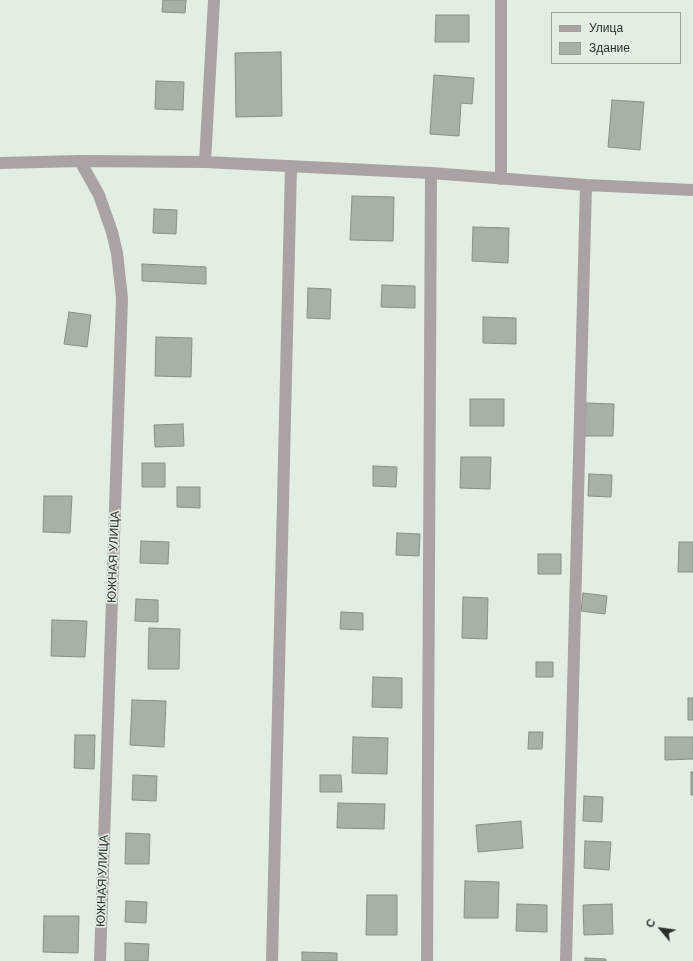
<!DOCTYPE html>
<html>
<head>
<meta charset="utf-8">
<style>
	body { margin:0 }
	#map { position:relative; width:693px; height:961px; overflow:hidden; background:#e1eee1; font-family:"DM Sans",sans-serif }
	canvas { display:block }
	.legend { position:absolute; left:551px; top:12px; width:130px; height:52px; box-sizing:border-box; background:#e1eee1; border:1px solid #98a298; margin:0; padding:5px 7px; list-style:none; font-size:12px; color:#2a2f2a }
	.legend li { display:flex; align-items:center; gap:8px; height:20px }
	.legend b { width:20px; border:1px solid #98a298 }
	.north { position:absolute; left:641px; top:909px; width:40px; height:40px; -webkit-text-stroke:3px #e1eee1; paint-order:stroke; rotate:299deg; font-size:11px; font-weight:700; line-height:16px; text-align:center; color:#2a2f2a }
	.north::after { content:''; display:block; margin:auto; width:14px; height:18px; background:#2a2f2a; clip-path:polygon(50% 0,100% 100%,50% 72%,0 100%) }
</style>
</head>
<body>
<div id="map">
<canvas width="693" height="961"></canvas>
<ul class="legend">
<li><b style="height:5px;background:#aaa2a4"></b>Улица</li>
<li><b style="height:11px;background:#a6b2a6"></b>Здание</li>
</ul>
<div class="north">С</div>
</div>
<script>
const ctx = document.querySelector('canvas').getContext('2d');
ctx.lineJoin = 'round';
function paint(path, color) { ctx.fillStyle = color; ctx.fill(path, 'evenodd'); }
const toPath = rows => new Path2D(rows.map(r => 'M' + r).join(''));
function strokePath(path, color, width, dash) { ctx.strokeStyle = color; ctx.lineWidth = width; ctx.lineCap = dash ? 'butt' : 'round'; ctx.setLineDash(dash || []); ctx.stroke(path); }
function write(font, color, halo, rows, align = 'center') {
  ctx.font = font + ' "DM Sans",sans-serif'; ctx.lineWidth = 3.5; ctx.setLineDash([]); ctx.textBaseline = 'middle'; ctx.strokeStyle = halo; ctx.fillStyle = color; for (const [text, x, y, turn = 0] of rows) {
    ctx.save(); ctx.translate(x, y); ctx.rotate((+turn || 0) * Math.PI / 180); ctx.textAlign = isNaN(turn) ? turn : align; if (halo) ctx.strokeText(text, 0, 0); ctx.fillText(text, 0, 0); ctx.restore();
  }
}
const building = toPath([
	[163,0,186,0,185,13,162,12,163,0],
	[436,15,469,15,469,42,435,42,436,15],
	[281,52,282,116,236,117,235,53,281,52],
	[434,75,474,78,472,104,461,103,459,136,430,134,434,75],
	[156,81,184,82,183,110,155,109,156,81],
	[612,100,644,102,640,150,608,147,612,100],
	[352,196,394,197,393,241,350,240,352,196],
	[154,209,177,210,176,234,153,233,154,209],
	[473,227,509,228,508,263,472,261,473,227],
	[142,264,206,267,206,284,142,281,142,264],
	[382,285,415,286,415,308,381,307,382,285],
	[308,288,331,289,330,319,307,318,308,288],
	[69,312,91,315,87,347,64,344,69,312],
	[483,317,516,318,516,344,483,343,483,317],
	[156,337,192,338,191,377,155,376,156,337],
	[470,399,504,399,504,426,470,426,470,399],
	[586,403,614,404,613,436,585,436,586,403],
	[183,424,184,446,155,447,154,425,183,424],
	[461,457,491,457,490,489,460,488,461,457],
	[142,463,165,463,165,487,142,487,142,463],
	[373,466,397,467,396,487,373,486,373,466],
	[589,474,612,475,611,497,588,496,589,474],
	[177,487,200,487,200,508,177,507,177,487],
	[44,496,72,496,70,533,43,532,44,496],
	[397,533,420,534,419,556,396,555,397,533],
	[141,541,169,542,168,564,140,563,141,541],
	[679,542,693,542,693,572,678,572,679,542],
	[538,554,561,554,561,574,538,574,538,554],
	[583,593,607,596,605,614,581,611,583,593],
	[463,597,488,598,487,639,462,638,463,597],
	[136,599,158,600,158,622,135,621,136,599],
	[341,612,363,613,363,630,340,629,341,612],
	[52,620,87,621,85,657,51,656,52,620],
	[149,628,180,629,179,669,148,669,149,628],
	[536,662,553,662,553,677,536,677,536,662],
	[373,677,402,678,402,708,372,707,373,677],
	[688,698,693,698,693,720,688,720,688,698],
	[132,700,166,701,164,747,130,745,132,700],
	[529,732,543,732,542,749,528,749,529,732],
	[75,735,95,735,94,769,74,768,75,735],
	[353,737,388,738,387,774,352,773,353,737],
	[665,737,693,737,693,759,665,760,665,737],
	[691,772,693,772,693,795,691,795,691,772],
	[133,775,157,776,156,801,132,800,133,775],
	[320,775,341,775,342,792,320,792,320,775],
	[584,796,603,797,602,822,583,821,584,796],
	[338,803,385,804,384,829,337,828,338,803],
	[521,821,523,848,478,852,476,825,521,821],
	[126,833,150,834,149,864,125,864,126,833],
	[585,841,611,842,609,870,584,868,585,841],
	[465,881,499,882,498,918,464,918,465,881],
	[367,895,397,895,397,935,366,935,367,895],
	[126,901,147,902,146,923,125,922,126,901],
	[517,904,547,905,547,932,516,931,517,904],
	[612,904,613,934,584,935,583,905,612,904],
	[44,916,79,916,78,953,43,952,44,916],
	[125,943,149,944,148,961,125,961,125,943],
	[302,952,337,953,337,961,302,961,302,952],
	[585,958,606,959,606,961,585,961,585,958]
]);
const minor = toPath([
	[80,161,99,195,112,232,117,253,122,298,100,961],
	[205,162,214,0],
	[0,163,80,161,205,162,431,173,586,185,693,190],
	[501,179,501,0],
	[272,961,291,167],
	[427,961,431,173],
	[566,961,586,185]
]);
const streetNames = [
	["ЮЖНАЯ УЛИЦА",114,557,-88],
	["ЮЖНАЯ УЛИЦА",103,881,-88]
];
paint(building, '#a6b2a6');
strokePath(building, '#869286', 1);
strokePath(minor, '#aaa2a4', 12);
write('12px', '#2a2f2a', '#e1eee1', streetNames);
</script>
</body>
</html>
